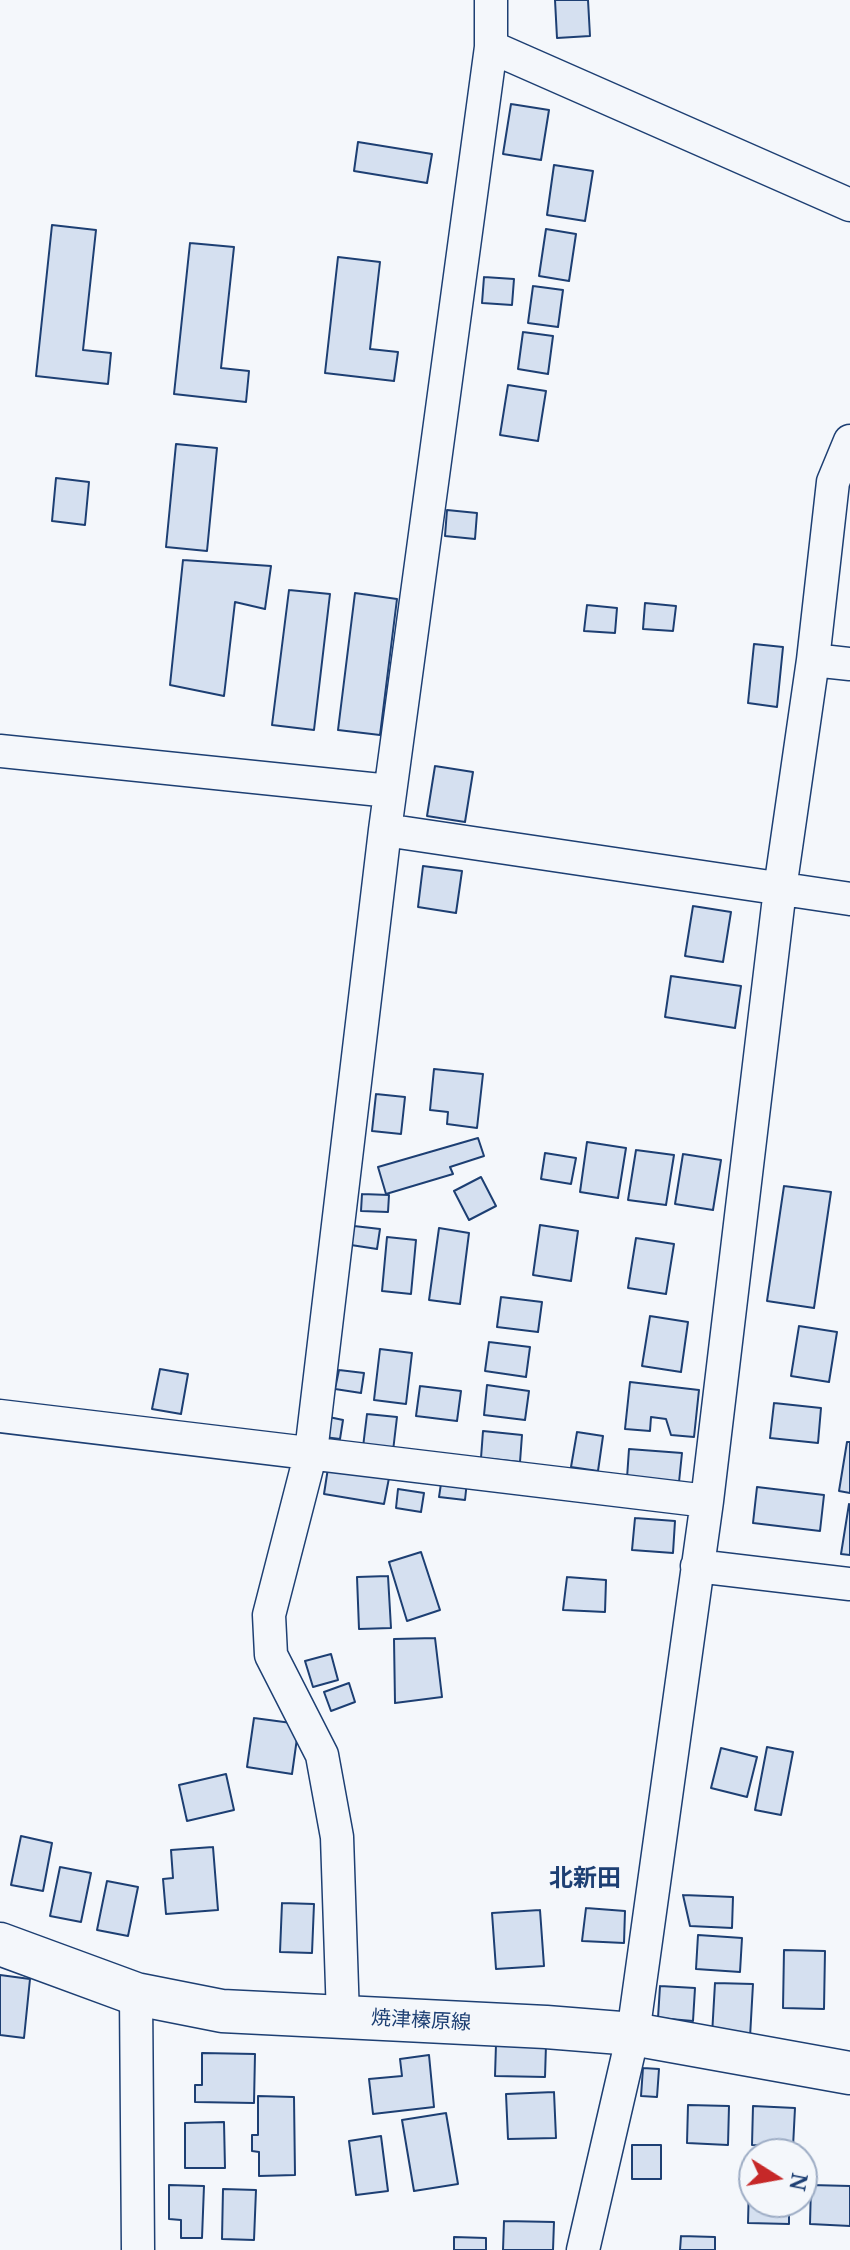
<!DOCTYPE html>
<html>
<head>
<meta charset="utf-8">
<style>
	body { margin:0 }
	#map { position:relative; width:850px; height:2250px; overflow:hidden; background:#f4f7fb; font-family:"Noto Serif",serif }
	canvas { display:block }
	.north { position:absolute; left:738px; top:2138px; width:80px; height:80px; box-sizing:border-box; background:#f4f7fb; border:2px solid #9eadc5; border-radius:50%; rotate:101deg; font-size:22px; font-weight:700; line-height:32px; text-align:center; color:#1d3f73 }
	.north::after { content:''; display:block; margin:auto; width:28px; height:36px; background:#c62828; clip-path:polygon(50% 0,100% 100%,50% 72%,0 100%) }
</style>
</head>
<body>
<div id="map">
<canvas width="850" height="2250"></canvas>
<div class="north">N</div>
</div>
<script>
const ctx = document.querySelector('canvas').getContext('2d');
ctx.lineJoin = 'round';
function paint(path, color) { ctx.fillStyle = color; ctx.fill(path, 'evenodd'); }
const toPath = rows => new Path2D(rows.map(r => 'M' + r).join(''));
function strokePath(path, color, width, dash) { ctx.strokeStyle = color; ctx.lineWidth = width; ctx.lineCap = dash ? 'butt' : 'round'; ctx.setLineDash(dash || []); ctx.stroke(path); }
function write(font, color, halo, rows, align = 'center') {
  ctx.font = font + ' "Noto Serif","Noto Sans JP",serif'; ctx.lineWidth = 6; ctx.setLineDash([]); ctx.textBaseline = 'middle'; ctx.strokeStyle = halo; ctx.fillStyle = color; for (const [text, x, y, turn = 0] of rows) {
    ctx.save(); ctx.translate(x, y); ctx.rotate((+turn || 0) * Math.PI / 180); ctx.textAlign = isNaN(turn) ? turn : align; if (halo) ctx.strokeText(text, 0, 0); ctx.fillText(text, 0, 0); ctx.restore();
  }
}
const building = toPath([
	[555,0,588,0,590,36,557,38,555,0],
	[511,104,549,110,541,160,503,154,511,104],
	[358,142,432,154,427,183,354,171,358,142],
	[554,165,593,171,585,221,547,215,554,165],
	[52,225,96,230,83,350,111,353,108,384,36,376,52,225],
	[546,229,576,234,569,281,539,276,546,229],
	[190,243,234,247,221,368,249,371,246,402,174,394,190,243],
	[338,257,380,262,370,349,398,352,394,381,325,373,338,257],
	[484,277,514,279,512,305,482,303,484,277],
	[533,286,563,290,558,327,528,323,533,286],
	[523,332,553,336,548,374,518,369,523,332],
	[508,385,546,391,538,441,500,435,508,385],
	[176,444,217,448,207,551,166,547,176,444],
	[56,478,89,482,85,525,52,521,56,478],
	[447,510,477,513,475,539,445,536,447,510],
	[183,560,271,566,265,609,235,602,224,696,170,685,183,560],
	[289,590,330,594,314,730,272,725,289,590],
	[355,593,397,599,380,735,338,730,355,593],
	[645,603,676,606,673,631,643,629,645,603],
	[587,605,617,608,615,633,584,631,587,605],
	[754,644,783,647,777,707,748,703,754,644],
	[435,766,473,772,465,822,427,816,435,766],
	[423,866,462,871,456,913,418,907,423,866],
	[693,906,731,912,723,962,685,956,693,906],
	[671,976,741,986,735,1028,665,1017,671,976],
	[434,1069,483,1074,477,1128,447,1124,448,1112,430,1110,434,1069],
	[376,1094,405,1097,401,1134,372,1131,376,1094],
	[478,1138,484,1156,450,1167,453,1174,386,1194,378,1167,478,1138],
	[587,1142,626,1148,618,1198,580,1192,587,1142],
	[636,1150,674,1155,666,1205,628,1200,636,1150],
	[545,1153,576,1158,571,1184,541,1179,545,1153],
	[683,1154,721,1160,713,1210,675,1204,683,1154],
	[481,1177,496,1206,469,1220,454,1191,481,1177],
	[784,1186,831,1192,814,1308,767,1301,784,1186],
	[362,1194,389,1195,388,1212,361,1211,362,1194],
	[540,1225,578,1231,571,1281,533,1275,540,1225],
	[354,1226,380,1229,377,1249,351,1245,354,1226],
	[439,1228,469,1233,460,1304,429,1300,439,1228],
	[387,1237,416,1240,411,1294,382,1291,387,1237],
	[636,1238,674,1244,666,1294,628,1288,636,1238],
	[501,1297,542,1302,538,1332,497,1327,501,1297],
	[650,1316,688,1322,681,1372,642,1366,650,1316],
	[799,1326,837,1332,829,1382,791,1376,799,1326],
	[489,1342,530,1347,526,1377,485,1371,489,1342],
	[380,1349,412,1353,406,1404,374,1400,380,1349],
	[160,1369,188,1374,181,1414,152,1409,160,1369],
	[339,1370,364,1373,361,1393,335,1389,339,1370],
	[630,1382,699,1390,694,1437,671,1435,666,1419,651,1417,650,1431,625,1429,630,1382],
	[487,1385,529,1391,525,1420,484,1415,487,1385],
	[420,1386,461,1391,457,1421,416,1416,420,1386],
	[774,1403,821,1408,818,1443,770,1438,774,1403],
	[367,1414,397,1417,393,1451,363,1447,367,1414],
	[329,1417,343,1420,340,1439,324,1437,329,1417],
	[483,1431,522,1435,520,1462,481,1458,483,1431],
	[577,1432,603,1436,598,1471,571,1467,577,1432],
	[847,1442,850,1442,850,1493,839,1491,847,1442],
	[629,1449,682,1453,679,1482,627,1478,629,1449],
	[328,1468,389,1478,384,1504,324,1494,328,1468],
	[442,1477,467,1481,465,1500,439,1497,442,1477],
	[757,1487,824,1495,820,1531,753,1523,757,1487],
	[398,1489,424,1493,421,1512,396,1508,398,1489],
	[849,1504,850,1505,850,1555,841,1554,849,1504],
	[635,1518,675,1521,673,1553,632,1550,635,1518],
	[421,1552,440,1610,407,1621,389,1562,421,1552],
	[388,1576,391,1628,359,1629,357,1577,388,1576],
	[567,1577,606,1580,605,1612,563,1610,567,1577],
	[435,1638,442,1697,395,1703,394,1639,435,1638],
	[331,1654,338,1680,313,1687,305,1661,331,1654],
	[349,1683,355,1702,331,1711,324,1692,349,1683],
	[254,1718,299,1724,292,1774,247,1767,254,1718],
	[767,1747,793,1752,781,1815,755,1810,767,1747],
	[721,1748,757,1757,747,1797,711,1788,721,1748],
	[226,1774,234,1810,187,1821,179,1785,226,1774],
	[21,1836,52,1843,43,1891,11,1885,21,1836],
	[213,1847,218,1910,166,1914,163,1879,173,1878,171,1850,213,1847],
	[60,1867,91,1873,81,1922,50,1916,60,1867],
	[107,1881,138,1887,128,1936,97,1930,107,1881],
	[683,1895,733,1897,732,1928,690,1926,683,1895],
	[282,1903,314,1904,312,1953,280,1952,282,1903],
	[586,1908,625,1911,624,1943,582,1941,586,1908],
	[540,1910,544,1966,496,1969,492,1913,540,1910],
	[698,1935,742,1938,740,1972,696,1969,698,1935],
	[784,1950,825,1951,824,2009,783,2008,784,1950],
	[0,1975,30,1979,24,2038,0,2035,0,1975],
	[715,1983,753,1984,750,2037,712,2035,715,1983],
	[660,1986,695,1988,693,2021,658,2018,660,1986],
	[496,2044,546,2045,545,2077,495,2076,496,2044],
	[202,2053,255,2054,254,2103,195,2102,195,2085,202,2085,202,2053],
	[429,2055,434,2107,373,2114,369,2079,402,2076,400,2059,429,2055],
	[643,2068,659,2069,657,2097,641,2096,643,2068],
	[554,2092,556,2138,508,2139,506,2094,554,2092],
	[258,2096,294,2097,295,2175,259,2176,259,2152,252,2151,252,2135,258,2135,258,2096],
	[688,2105,729,2106,728,2145,687,2143,688,2105],
	[753,2106,795,2108,793,2147,752,2145,753,2106],
	[446,2113,458,2184,414,2191,402,2120,446,2113],
	[224,2122,225,2168,185,2168,185,2123,224,2122],
	[381,2136,388,2191,356,2195,349,2141,381,2136],
	[632,2145,661,2145,661,2179,632,2179,632,2145],
	[749,2184,754,2184,754,2202,789,2202,789,2224,748,2223,749,2184],
	[169,2185,204,2186,202,2238,181,2238,181,2220,169,2219,169,2185],
	[811,2185,850,2186,850,2226,810,2224,811,2185],
	[223,2189,256,2190,254,2240,222,2239,223,2189],
	[504,2221,554,2222,553,2250,503,2250,504,2221],
	[681,2236,715,2237,715,2250,680,2250,681,2236],
	[454,2237,486,2238,486,2250,454,2250,454,2237]
]);
const minor = toPath([
	[491,47,850,205],
	[813,660,850,664],
	[0,751,390,791],
	[385,830,850,899],
	[0,1416,707,1501],
	[697,1566,850,1584],
	[136,1994,138,2250],
	[343,2017,337,1837,322,1755,271,1655,269,1615,311,1452,385,830,491,47,491,0],
	[583,2250,633,2034,707,1501,780,889,813,660,833,482,850,441]
]);
const major = toPath([
	[0,1944,136,1994,222,2011,546,2027,633,2034,850,2073]
]);
const streetNames = [
	["焼津榛原線",421,2021,3]
];
const quarterNames = [
	["北新田",585,1879]
];
paint(building, '#d5e0f0');
strokePath(building, '#1d3f73', 2);
strokePath(minor, '#1d3f73', 35);
strokePath(major, '#1d3f73', 45);
strokePath(minor, '#f4f7fb', 32);
strokePath(major, '#f4f7fb', 42);
write('20px', '#1d3f73', '#f4f7fb', streetNames);
write('bold 24px', '#1d3f73', '#f4f7fb', quarterNames);
</script>
</body>
</html>
